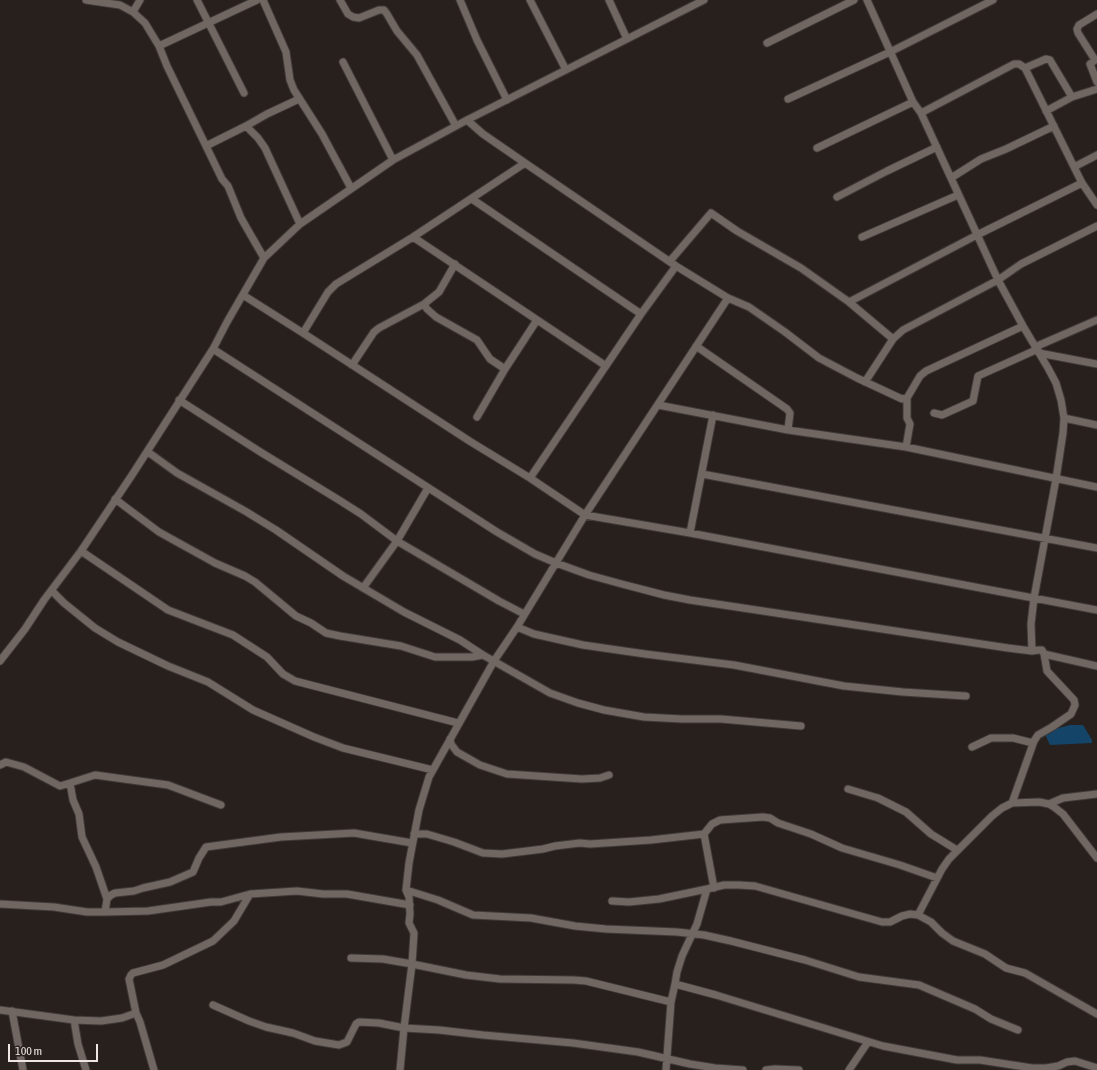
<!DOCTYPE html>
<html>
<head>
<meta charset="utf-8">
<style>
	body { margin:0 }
	#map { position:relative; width:1097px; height:1070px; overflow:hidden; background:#27201d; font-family:"Asap Condensed",sans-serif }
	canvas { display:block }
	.scale { position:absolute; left:8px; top:1044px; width:90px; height:18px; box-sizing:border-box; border:2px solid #ece6e4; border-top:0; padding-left:5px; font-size:12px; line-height:14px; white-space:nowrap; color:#ece6e4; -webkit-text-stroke:3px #27201d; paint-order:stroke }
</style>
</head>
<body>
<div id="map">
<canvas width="1097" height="1070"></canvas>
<div class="scale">100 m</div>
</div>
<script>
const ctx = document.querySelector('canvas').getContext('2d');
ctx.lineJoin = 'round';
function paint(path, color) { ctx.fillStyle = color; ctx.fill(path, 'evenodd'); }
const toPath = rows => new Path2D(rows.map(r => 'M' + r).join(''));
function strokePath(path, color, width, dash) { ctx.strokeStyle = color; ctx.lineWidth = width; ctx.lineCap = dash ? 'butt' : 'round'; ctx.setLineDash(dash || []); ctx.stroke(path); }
const water = toPath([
	[1070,725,1083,725,1092,740,1092,743,1050,745,1044,732]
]);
const minor = toPath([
	[86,0,120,5,133,12,145,23,159,46,167,66,206,146,222,179,228,186,241,218,264,258],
	[197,0,244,93],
	[263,0,286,52,290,80,294,90,322,134,351,188],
	[340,0,348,14,353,17,359,18,379,10,384,10,387,14,397,31,417,55,456,126],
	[460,0,477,40,507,100],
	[530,0,566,70],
	[609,0,627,39],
	[867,0,913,102,921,113,998,280,1023,326,1048,368,1056,383,1061,400,1064,418,1063,433,1056,479,1034,598,1031,624,1032,651],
	[133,12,140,0],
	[1097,14,1079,25,1077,29,1078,33,1095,60,1090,64,1097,82],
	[767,43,854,0],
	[159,46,257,0],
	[343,62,393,160],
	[1025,68,1046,59,1050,60,1072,97],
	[788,99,890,52,993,0],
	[1046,111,1072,97,1097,89],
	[921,113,1014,64,1019,64,1025,68,1082,183,1097,205],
	[467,120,483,134,525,163,676,266,728,298,749,307,785,332,819,358,857,378,902,399,907,398,920,376,926,371,1023,326],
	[246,126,258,138,265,148,300,224],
	[206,146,246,126,267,114,299,99],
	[817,148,913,102],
	[1074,167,1097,155],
	[951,178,981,159,1006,149,1054,126],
	[837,197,887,171,937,147],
	[472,199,641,314],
	[413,237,606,366],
	[862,237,958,195],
	[670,261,711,213,737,231,801,268,849,302,893,339,903,330,998,280,1021,264,1097,226],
	[243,295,303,333,471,442,530,478,585,515,690,533,1097,610],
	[849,302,977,235,1082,183],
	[424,304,427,309,436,317,477,340,490,359,505,369],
	[303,333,328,292,336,284,413,237,525,163],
	[696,346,787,409,790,413,788,430],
	[1035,347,1097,320],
	[213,349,497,532,535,554,556,563,589,575,618,583,664,595,690,600,1008,648,1032,651,1039,650,1042,650,1044,654,1047,671,1074,700,1075,705,1071,714,1052,727,1038,735,1034,741,1012,803],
	[1039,353,1097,364],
	[352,365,374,332,379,328,424,304,439,292,455,264],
	[865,382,893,339],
	[179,400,262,453,339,500,361,514,397,541,499,601,524,614],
	[658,405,788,430,906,447,1097,487],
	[934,413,942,415,973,401,978,376,1038,349],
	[477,417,505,369,537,320],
	[1064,418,1097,425],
	[906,447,910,424,907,418,907,398],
	[148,452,177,473,245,511,276,530,343,576,404,612,460,640,483,655,550,693,578,703,604,710,644,717,682,719,721,719,801,726],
	[702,474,1097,548],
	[530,478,641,314,676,266],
	[115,499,159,532,215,563,245,576,255,582,296,616,311,623,326,633,340,636,401,646,435,657,472,657,483,655],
	[690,533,713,415],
	[81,551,168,610,233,635,267,657,283,674,295,681,458,723],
	[363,588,397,541,428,488],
	[52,591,64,603,95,628,118,642,168,666,208,682,253,710,314,737,343,748,433,770],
	[517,627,534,634,583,645,645,654,734,665,844,686,903,692,966,696],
	[1044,654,1097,666],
	[0,661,25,629,44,600,81,551,132,475,213,349,227,322,264,258,300,224,393,160,467,120,704,0],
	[450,739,451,744,457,752,480,765,507,774,582,779,600,778,609,775],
	[972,747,991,738,1013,738,1033,743],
	[0,765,6,762,24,767,60,786,70,783],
	[848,789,878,798,906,812,931,834,957,850],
	[1049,804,1063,798,1097,794],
	[414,834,427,834,454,842,483,853,502,854,527,851,543,849,555,846,580,843,590,844,651,840,704,834,712,824,720,820,763,817,770,818,778,823,811,834,842,848,900,865,937,878],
	[704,834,714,888],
	[406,890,438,900,473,915,531,918,575,926,606,929,677,932,704,935,731,941,805,960,859,977,919,985,975,1009,991,1019,1018,1030],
	[107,899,96,867,82,837,79,814,73,800,70,783,95,775,168,785,221,805],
	[612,901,629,902,659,899,707,889],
	[0,904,54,907,87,912,105,912,107,899,111,895,115,893,134,891,143,888,170,882,193,872,199,858,206,847,281,837,354,833,412,843],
	[105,912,148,911,211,902,221,902,250,894],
	[918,915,942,869,949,859,992,816,1002,808,1012,803,1039,802,1049,804,1054,807,1063,814,1097,858],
	[351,958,383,959,412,964,414,933,409,923,410,914,409,897,406,890,409,863,419,810,429,777,494,661,517,627,585,515,728,298],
	[675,984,677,972,682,956,697,924,707,889,724,885,739,885,755,886,882,922,890,922,902,916,910,914,918,915,931,922,942,933,953,941,985,954,1006,968,1025,973,1097,1014],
	[213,1005,249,1021,266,1027,293,1033,315,1041,339,1045,347,1042,356,1024,359,1022,379,1023,404,1028,412,964,466,975,500,979,574,980,586,981,671,1002],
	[0,1010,74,1020,101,1021,122,1018,136,1013,140,1022,154,1070],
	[12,1011,23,1070],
	[136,1013,129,979,131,975,133,973,163,965,213,941,234,921,250,894,297,891,323,894,347,894,410,905],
	[74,1020,78,1044,86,1070],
	[400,1070,404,1028,439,1030,483,1035,573,1043,638,1052,690,1064,715,1068,743,1070],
	[666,1070,671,1002,675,984,716,995,883,1046,957,1060,980,1060,1032,1068,1046,1068,1058,1066,1067,1062,1075,1061,1097,1068],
	[766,1070,775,1069,799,1070],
	[849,1070,868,1042]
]);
paint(water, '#144467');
strokePath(minor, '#403a38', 9);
strokePath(minor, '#706763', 7);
</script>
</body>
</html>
